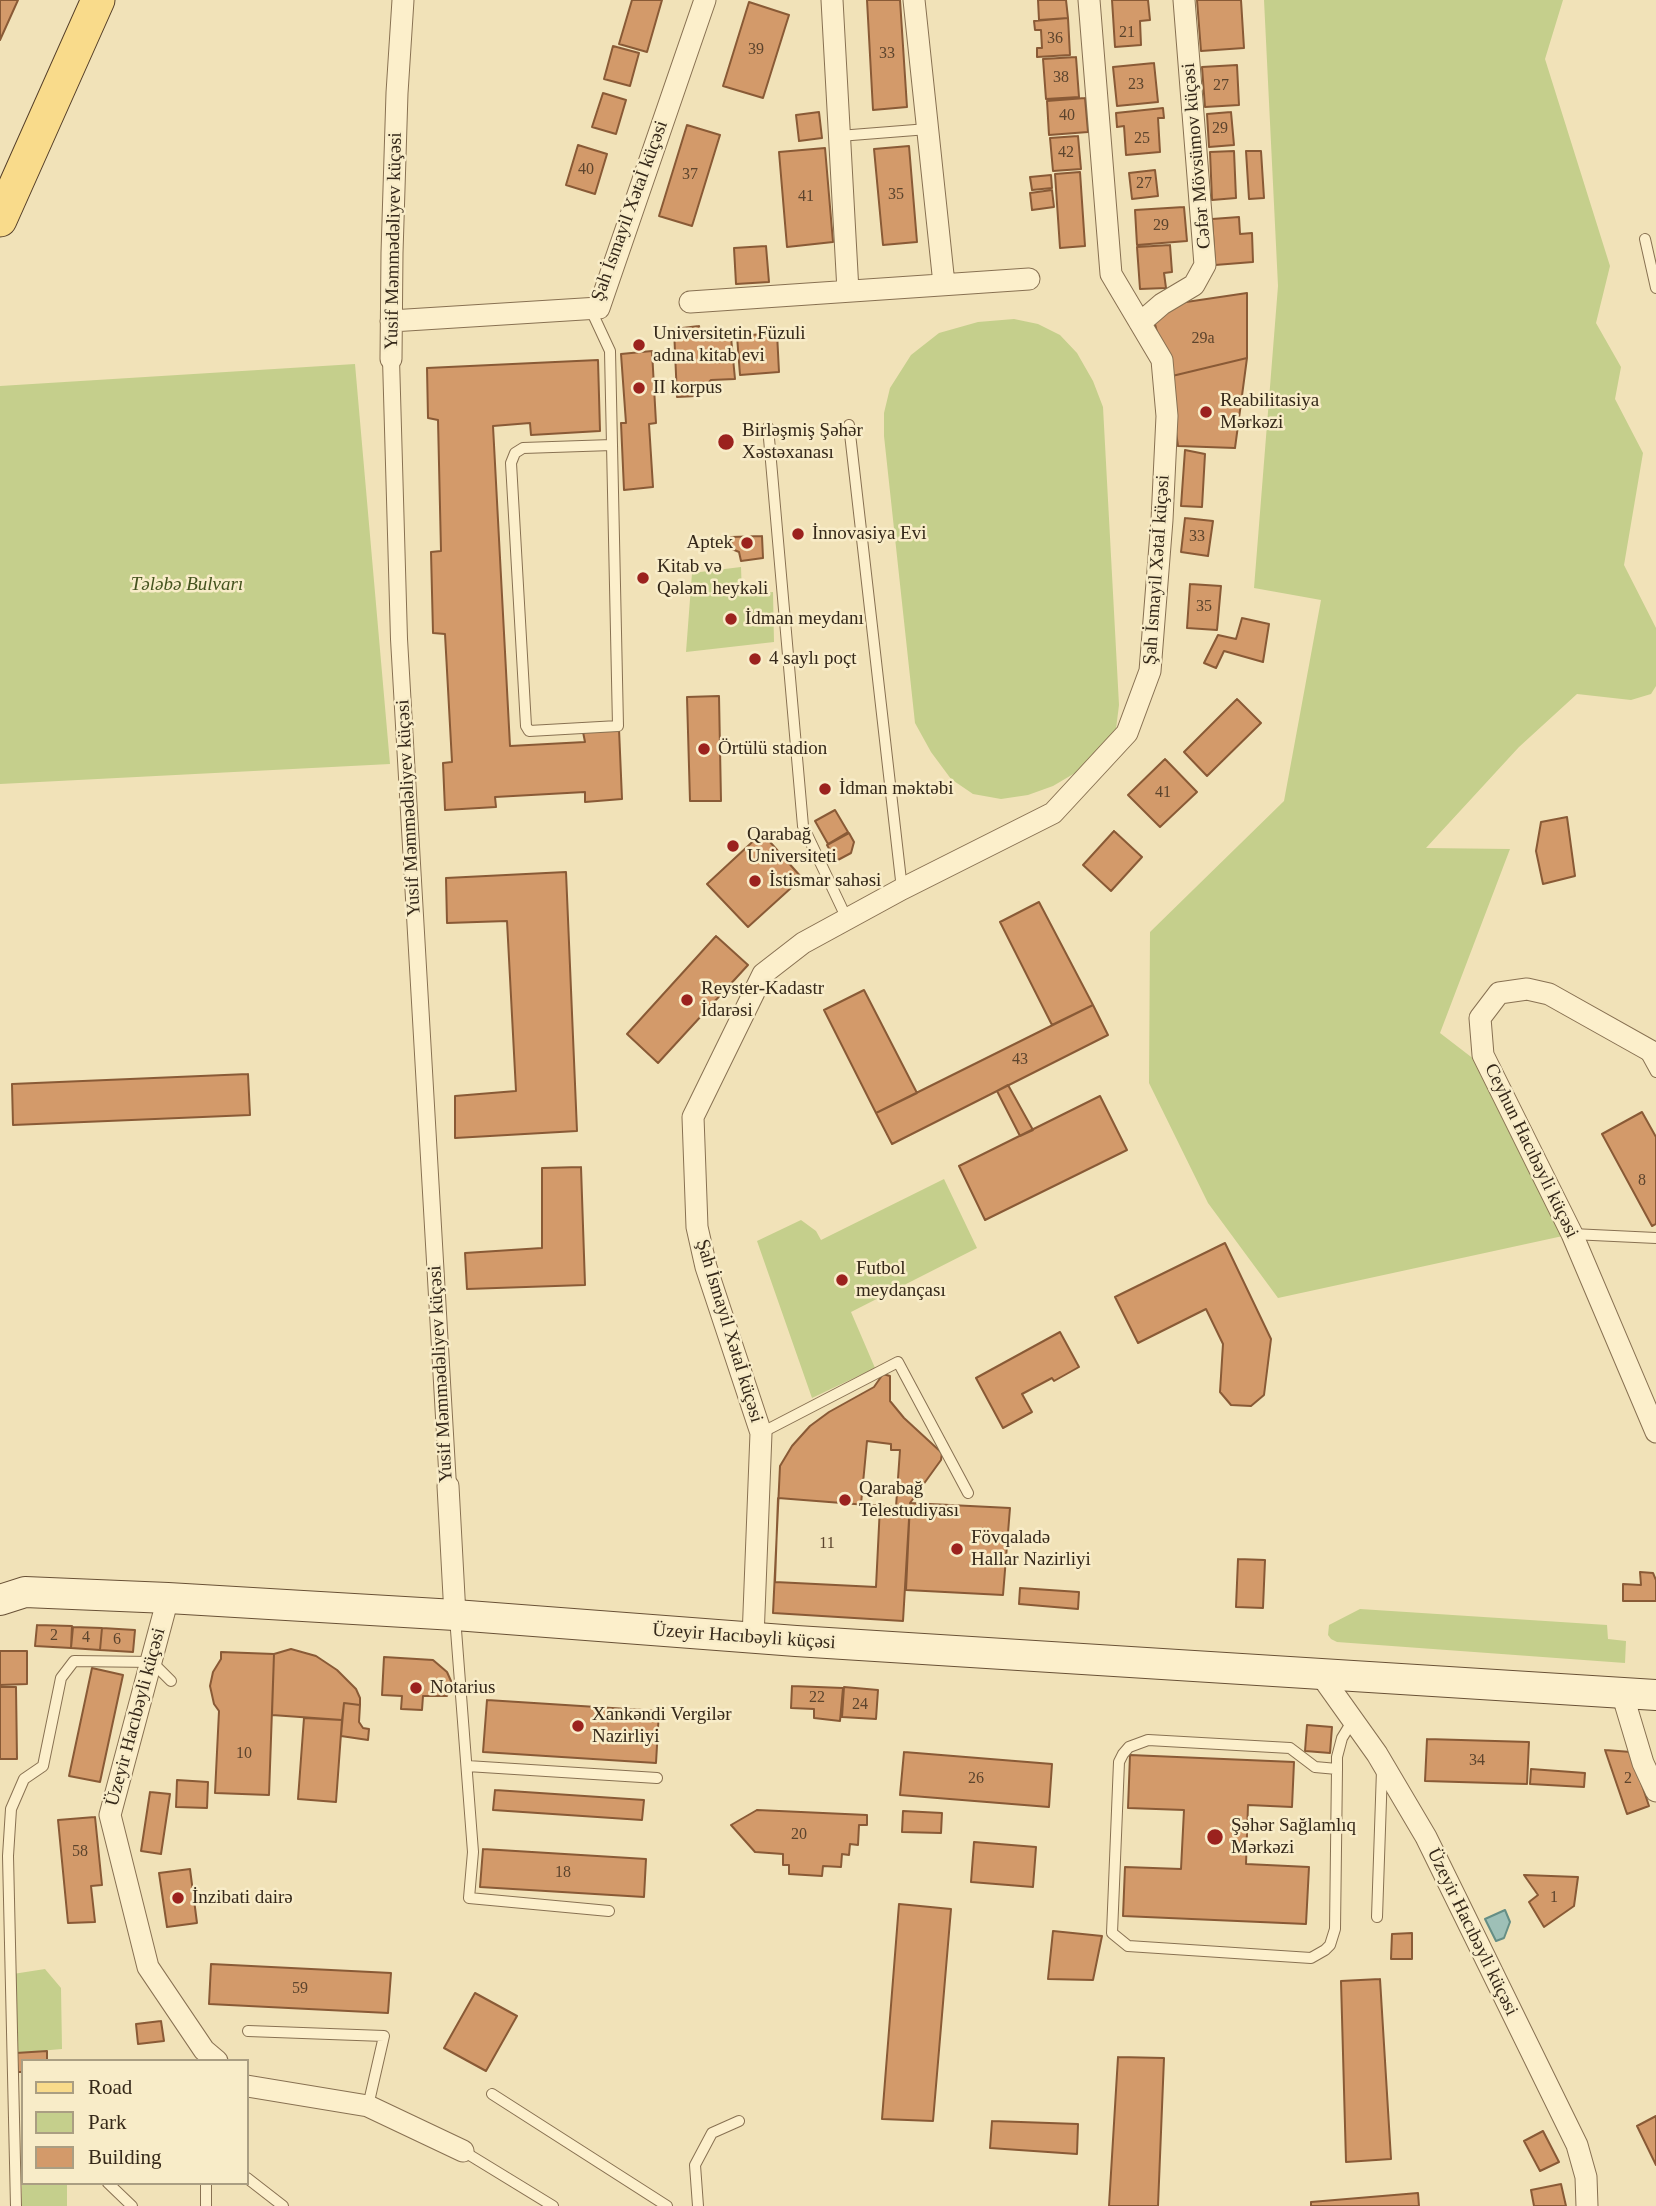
<!DOCTYPE html>
<html>
<head>
<meta charset="utf-8">
<style>
	body { margin:0 }
	#map { position:relative; width:1656px; height:2206px; overflow:hidden; background:#f1e2b8; font-family:"Times New Roman",serif }
	canvas { display:block }
	.legend { position:absolute; left:21px; top:2059px; width:228px; height:126px; box-sizing:border-box; background:#f8ecc8; border:2px solid #aa9e82; margin:0; padding:9px 12px; list-style:none; font-size:21px; color:#352819 }
	.legend li { display:flex; align-items:center; gap:14px; height:35px }
	.legend b { width:35px; border:2px solid #aa9e82 }
</style>
</head>
<body>
<div id="map">
<canvas width="1656" height="2206"></canvas>
<ul class="legend">
<li><b style="height:9px;background:#f9db8b"></b>Road</li>
<li><b style="height:19px;background:#c5cf8c"></b>Park</li>
<li><b style="height:19px;background:#d39a6a"></b>Building</li>
</ul>
</div>
<script>
const ctx = document.querySelector('canvas').getContext('2d');
ctx.lineJoin = 'round';
function paint(path, color) { ctx.fillStyle = color; ctx.fill(path, 'evenodd'); }
const toPath = rows => new Path2D(rows.map(r => 'M' + r).join(''));
function strokePath(path, color, width, dash) { ctx.strokeStyle = color; ctx.lineWidth = width; ctx.lineCap = dash ? 'butt' : 'round'; ctx.setLineDash(dash || []); ctx.stroke(path); }
function write(font, color, halo, rows, align = 'center') {
  ctx.font = font + ' "Times New Roman",serif'; ctx.lineWidth = 5; ctx.setLineDash([]); ctx.textBaseline = 'middle'; ctx.strokeStyle = halo; ctx.fillStyle = color; for (const [text, x, y, turn = 0] of rows) {
    ctx.save(); ctx.translate(x, y); ctx.rotate((+turn || 0) * Math.PI / 180); ctx.textAlign = isNaN(turn) ? turn : align; if (halo) ctx.strokeText(text, 0, 0); ctx.fillText(text, 0, 0); ctx.restore();
  }
}
const green = toPath([
	[1264,0,1563,0,1545,59,1610,266,1596,323,1621,367,1615,399,1643,453,1624,565,1656,628,1656,686,1651,694,1631,700,1577,694,1519,747,1426,848,1510,849,1440,1033,1479,1063,1572,1234,1278,1298,1208,1203,1149,1083,1150,932,1284,801,1321,600,1254,588,1278,286],
	[1014,319,1038,324,1060,335,1077,353,1093,381,1103,407,1119,705,1116,729,1092,763,1053,786,1028,795,1001,799,973,794,951,779,931,752,915,723,884,436,884,413,890,388,911,355,939,333,978,322],
	[355,364,390,764,0,784,0,386],
	[741,567,742,595,773,592,774,642,686,652,692,573],
	[944,1179,977,1248,851,1312,875,1368,812,1398,757,1241,801,1220,816,1231,821,1240],
	[1360,1609,1607,1625,1608,1639,1626,1641,1625,1663,1337,1642,1331,1639,1328,1635,1329,1625],
	[45,1969,61,1988,62,2049,16,2053,13,1974],
	[67,2184,67,2206,22,2206,22,2185]
]);
const water = toPath([
	[1505,1910,1510,1922,1504,1938,1496,1941,1485,1919,1505,1910]
]);
const building = toPath([
	[0,0,18,0,0,40,0,0],
	[632,0,662,0,647,52,619,44,632,0],
	[867,0,900,0,907,107,873,110,867,0],
	[1038,0,1066,0,1068,18,1039,20,1038,0],
	[1112,0,1148,0,1150,20,1140,21,1141,45,1115,47,1112,0],
	[1197,0,1241,0,1244,48,1201,51,1197,0],
	[749,2,789,15,763,98,723,86,749,2],
	[1068,18,1070,55,1037,57,1037,48,1042,48,1041,30,1035,30,1034,21,1068,18],
	[613,46,639,53,630,86,604,79,613,46],
	[1076,57,1079,97,1046,99,1043,59,1076,57],
	[1154,63,1158,102,1117,106,1113,67,1154,63],
	[1237,65,1239,105,1205,107,1202,67,1237,65],
	[603,93,626,100,616,134,592,127,603,93],
	[1085,98,1088,132,1049,135,1047,101,1085,98],
	[1163,108,1164,118,1158,118,1160,152,1126,155,1124,126,1117,127,1116,113,1163,108],
	[819,112,822,138,799,141,796,115,819,112],
	[1231,112,1234,145,1209,147,1207,114,1231,112],
	[687,125,720,135,692,226,659,216,687,125],
	[1078,136,1081,169,1053,171,1050,138,1078,136],
	[578,145,607,154,595,194,566,185,578,145],
	[909,146,917,242,883,245,874,149,909,146],
	[825,148,833,242,787,247,779,152,825,148],
	[1234,151,1236,198,1212,200,1210,152,1234,151],
	[1246,151,1261,151,1264,198,1249,199,1246,151],
	[1155,170,1158,196,1132,199,1129,173,1155,170],
	[1080,172,1085,246,1060,248,1055,174,1080,172],
	[1051,175,1052,188,1032,190,1030,177,1051,175],
	[1052,190,1054,207,1032,210,1030,193,1052,190],
	[1184,207,1187,241,1137,245,1135,210,1184,207],
	[1239,217,1240,234,1252,233,1253,262,1215,265,1212,219,1239,217],
	[1170,245,1172,272,1164,273,1166,288,1140,289,1137,247,1170,245],
	[766,246,769,282,736,284,734,248,766,246],
	[1247,293,1247,358,1168,377,1154,320,1166,305,1247,293],
	[699,326,701,338,731,337,735,379,711,380,697,396,677,397,674,329,699,326],
	[777,333,779,372,740,375,737,336,777,333],
	[652,351,656,423,649,424,653,487,624,490,621,423,626,423,621,354,652,351],
	[1247,358,1235,448,1178,446,1168,377,1247,358],
	[598,360,600,431,531,435,530,423,493,426,510,746,585,742,583,732,619,729,622,799,585,802,585,792,495,797,496,807,445,810,443,763,452,762,445,634,433,633,431,552,441,551,438,420,428,418,427,368,598,360],
	[1185,450,1205,454,1202,507,1181,506,1185,450],
	[1185,518,1213,521,1208,556,1181,552,1185,518],
	[762,536,763,558,741,561,739,552,732,549,731,537,762,536],
	[1190,584,1221,586,1217,630,1187,628,1190,584],
	[1242,618,1269,624,1263,662,1224,651,1216,668,1204,663,1218,635,1236,639,1242,618],
	[719,696,721,801,690,801,687,697,719,696],
	[1237,699,1261,723,1207,776,1184,752,1237,699],
	[1165,759,1197,792,1160,827,1128,795,1165,759],
	[835,810,848,832,828,844,815,821,835,810],
	[1567,817,1575,876,1543,884,1536,851,1541,822,1567,817],
	[1114,831,1142,857,1111,891,1083,865,1114,831],
	[762,833,802,878,748,927,707,884,762,833],
	[849,833,854,842,851,853,836,861,827,845,849,833],
	[566,872,577,1131,455,1138,455,1096,516,1091,507,921,447,923,446,878,566,872],
	[1039,902,1093,1005,1052,1025,1000,922,1039,902],
	[716,936,748,965,658,1063,627,1034,716,936],
	[864,990,917,1093,876,1113,824,1010,864,990],
	[1093,1005,1108,1035,892,1144,876,1113,1093,1005],
	[248,1074,250,1115,13,1125,12,1084,248,1074],
	[1008,1085,1033,1130,1020,1136,997,1091,1008,1085],
	[1100,1096,1127,1150,985,1220,959,1166,1100,1096],
	[1642,1112,1656,1137,1656,1224,1652,1226,1602,1134,1642,1112],
	[581,1167,585,1285,467,1289,465,1253,542,1248,542,1168,581,1167],
	[1225,1243,1271,1339,1264,1395,1251,1406,1231,1405,1220,1392,1223,1344,1206,1309,1138,1343,1115,1297,1225,1243],
	[1060,1332,1079,1367,1054,1381,1052,1378,1022,1394,1032,1412,1003,1428,976,1378,1060,1332],
	[883,1374,890,1376,890,1401,904,1418,942,1453,941,1460,910,1503,903,1621,773,1613,780,1466,792,1446,810,1426,829,1412,874,1387,883,1374],
	[867,1441,891,1444,891,1450,900,1450,896,1507,861,1504,867,1441],
	[778,1498,880,1506,876,1587,775,1582,778,1498],
	[910,1503,1010,1508,1003,1595,906,1590,910,1503],
	[1238,1559,1265,1560,1263,1608,1236,1607,1238,1559],
	[1640,1572,1653,1573,1656,1580,1656,1601,1623,1601,1623,1584,1641,1585,1640,1572],
	[1020,1588,1079,1592,1078,1609,1019,1604,1020,1588],
	[37,1625,72,1626,71,1648,35,1646,37,1625],
	[73,1627,102,1628,100,1650,71,1648,73,1627],
	[102,1628,135,1630,133,1652,100,1650,102,1628],
	[291,1649,316,1656,337,1670,356,1689,360,1698,360,1705,344,1703,342,1720,272,1715,274,1654,291,1649],
	[0,1651,27,1651,27,1684,0,1685,0,1651],
	[221,1652,274,1654,269,1795,215,1793,219,1711,214,1704,210,1686,213,1672,221,1659,221,1652],
	[384,1657,433,1660,447,1672,451,1681,447,1696,423,1696,422,1710,401,1709,402,1696,382,1695,384,1657],
	[92,1668,123,1675,100,1782,69,1776,92,1668],
	[792,1686,843,1688,840,1721,814,1718,814,1709,791,1708,792,1686],
	[0,1687,16,1687,17,1759,0,1759,0,1687],
	[844,1687,878,1690,876,1719,842,1717,844,1687],
	[487,1700,659,1711,656,1763,483,1752,487,1700],
	[344,1703,360,1705,359,1722,363,1728,369,1729,368,1740,341,1736,344,1703],
	[304,1718,342,1720,336,1802,298,1799,304,1718],
	[1307,1725,1332,1727,1330,1753,1305,1751,1307,1725],
	[1427,1739,1529,1742,1527,1784,1425,1781,1427,1739],
	[1605,1750,1631,1752,1649,1806,1627,1814,1605,1750],
	[904,1752,1052,1764,1049,1807,900,1795,904,1752],
	[1130,1755,1294,1762,1292,1807,1248,1805,1246,1864,1309,1867,1306,1924,1123,1916,1125,1867,1181,1869,1184,1810,1128,1808,1130,1755],
	[1531,1769,1585,1773,1584,1787,1530,1784,1531,1769],
	[177,1780,208,1782,207,1808,176,1807,177,1780],
	[495,1790,644,1800,642,1820,493,1810,495,1790],
	[150,1792,170,1794,161,1854,141,1851,150,1792],
	[757,1810,867,1815,867,1825,859,1825,858,1845,850,1844,849,1855,842,1854,841,1867,823,1866,822,1876,789,1874,789,1865,783,1865,783,1854,755,1852,731,1825,757,1810],
	[903,1811,942,1813,941,1833,902,1832,903,1811],
	[95,1817,102,1885,91,1886,95,1922,68,1923,58,1820,95,1817],
	[974,1842,1036,1847,1033,1887,971,1882,974,1842],
	[483,1849,646,1859,644,1897,480,1887,483,1849],
	[190,1869,197,1923,167,1927,159,1873,190,1869],
	[1524,1875,1578,1877,1574,1906,1544,1927,1529,1902,1538,1895,1524,1875],
	[899,1904,951,1909,933,2121,882,2119,899,1904],
	[1053,1931,1102,1936,1093,1980,1048,1979,1053,1931],
	[1412,1933,1412,1959,1391,1959,1392,1934,1412,1933],
	[211,1964,391,1973,388,2013,209,2004,211,1964],
	[1380,1979,1391,2159,1346,2162,1341,1981,1380,1979],
	[475,1993,517,2016,486,2071,444,2048,475,1993],
	[161,2021,164,2041,138,2044,136,2024,161,2021],
	[47,2051,47,2061,23,2061,23,2072,18,2072,16,2053,47,2051],
	[1118,2057,1164,2058,1158,2206,1109,2206,1118,2057],
	[1656,2116,1656,2165,1637,2126,1656,2116],
	[992,2121,1078,2124,1077,2154,990,2148,992,2121],
	[1543,2131,1559,2162,1540,2171,1524,2141,1543,2131],
	[1561,2184,1566,2206,1534,2206,1531,2190,1561,2184],
	[1418,2193,1419,2206,1311,2206,1311,2202,1418,2193]
]);
const service = toPath([
	[839,136,928,129],
	[1645,239,1656,288],
	[590,308,610,351,612,445,618,726,529,731,526,726,511,463,515,453,523,448,612,445],
	[849,425,902,889],
	[768,427,803,826,847,919],
	[1645,1052,1656,1072],
	[1572,1234,1656,1238],
	[761,1433,898,1362,968,1493],
	[455,1617,473,1852,469,1898,609,1911],
	[467,1766,657,1778],
	[1337,1769,1315,1767,1290,1748,1148,1740,1129,1747,1123,1754,1119,1762,1112,1933,1128,1946,1311,1958,1325,1950,1330,1945,1335,1929,1337,1769,1337,1757,1342,1738,1353,1720],
	[1377,1917,1382,1770],
	[248,2031,384,2036,368,2106],
	[492,2094,667,2206],
	[463,2151,553,2206],
	[247,2178,283,2206],
	[108,2183,132,2206],
	[206,2183,206,2206],
	[16,2206,8,1856,11,1809,24,1779,43,1766,61,1678,74,1661,152,1662,171,1681],
	[698,2206,695,2165,712,2133,739,2121]
]);
const pedestrian = toPath([
	[391,359,399,639,448,1486]
]);
const minor = toPath([
	[832,0,848,291],
	[914,0,944,284],
	[690,302,1029,279],
	[391,321,599,308,705,0],
	[1140,323,1162,304,1194,285,1205,265,1184,0],
	[391,359,392,253,397,93,403,0],
	[1656,1054,1549,994,1527,989,1499,993,1480,1018,1483,1055,1572,1234,1656,1432],
	[448,1486,455,1615],
	[168,1598,110,1815,148,1967,204,2050,217,2061],
	[753,1638,761,1433,706,1267,697,1227,693,1117,763,974,803,943,902,889,1053,813,1127,733,1150,671,1162,520,1167,416,1162,360,1111,274,1089,0],
	[1320,1674,1377,1754,1426,1837,1577,2145,1586,2177,1587,2206],
	[1622,1693,1643,1763,1656,1791],
	[247,2086,368,2106,463,2151]
]);
const secondary = toPath([
	[0,1600,25,1592,168,1598,455,1615,796,1641,1656,1695]
]);
const primary = toPath([
	[0,220,98,0]
]);
const markers = [
	[639,345,7,"#9b221e"],
	[639,388,7,"#9b221e"],
	[1206,412,7,"#9b221e"],
	[726,442,9,"#9b221e"],
	[798,534,7,"#9b221e"],
	[747,543,7,"#9b221e"],
	[643,578,7,"#9b221e"],
	[731,619,7,"#9b221e"],
	[755,659,7,"#9b221e"],
	[704,749,7,"#9b221e"],
	[825,789,7,"#9b221e"],
	[733,846,7,"#9b221e"],
	[755,881,7,"#9b221e"],
	[687,1000,7,"#9b221e"],
	[842,1280,7,"#9b221e"],
	[845,1500,7,"#9b221e"],
	[957,1549,7,"#9b221e"],
	[416,1688,7,"#9b221e"],
	[578,1726,7,"#9b221e"],
	[1215,1837,9,"#9b221e"],
	[178,1898,7,"#9b221e"]
];
const numberNames = [
	["21",1127,33],
	["36",1055,39],
	["39",756,50],
	["33",887,54],
	["38",1061,78],
	["23",1136,85],
	["27",1221,86],
	["40",1067,116],
	["29",1220,129],
	["25",1142,139],
	["42",1066,153],
	["40",586,170],
	["37",690,175],
	["27",1144,184],
	["35",896,195],
	["41",806,197],
	["29",1161,226],
	["29a",1203,339],
	["33",1197,537],
	["35",1204,607],
	["41",1163,793],
	["43",1020,1060],
	["8",1642,1181],
	["11",827,1544],
	["2",54,1636],
	["4",86,1638],
	["6",117,1640],
	["22",817,1698],
	["24",860,1705],
	["10",244,1754],
	["34",1477,1761],
	["26",976,1779],
	["2",1628,1779],
	["20",799,1835],
	["58",80,1852],
	["18",563,1873],
	["1",1554,1898],
	["59",300,1989]
];
const streetNames = [
	["Cəfər Mövsümov küçəsi",1197,156,-95],
	["Şah İsmayil Xətaİ küçəsi",630,211,-70],
	["Yusif Məmmədəliyev küçəsi",394,241,-89],
	["Şah İsmayil Xətaİ küçəsi",1157,570,-86],
	["Yusif Məmmədəliyev küçəsi",409,808,-93],
	["Ceyhun Hacıbəyli küçəsi",1531,1151,64],
	["Şah İsmayil Xətaİ küçəsi",729,1331,73],
	["Yusif Məmmədəliyev küçəsi",441,1374,-93],
	["Üzeyir Hacıbəyli küçəsi",744,1637,4],
	["Üzeyir Hacıbəyli küçəsi",136,1717,-75],
	["Üzeyir Hacıbəyli küçəsi",1472,1932,64]
];
const poiNames = [
	["Universitetin Füzuli",653,334],
	["adına kitab evi",653,356],
	["II korpus",653,388],
	["Reabilitasiya",1220,401],
	["Mərkəzi",1220,423],
	["Birləşmiş Şəhər",742,431],
	["Xəstəxanası",742,453],
	["İnnovasiya Evi",812,534],
	["Aptek",733,543,"right"],
	["Kitab və",657,567],
	["Qələm heykəli",657,589],
	["İdman meydanı",745,619],
	["4 saylı poçt",769,659],
	["Örtülü stadion",718,749],
	["İdman məktəbi",839,789],
	["Qarabağ",747,835],
	["Universiteti",747,857],
	["İstismar sahəsi",769,881],
	["Reyster-Kadastr",701,989],
	["İdarəsi",701,1011],
	["Futbol",856,1269],
	["meydançası",856,1291],
	["Qarabağ",859,1489],
	["Telestudiyası",859,1511],
	["Fövqaladə",971,1538],
	["Hallar Nazirliyi",971,1560],
	["Notarius",430,1688],
	["Xankəndi Vergilər",592,1715],
	["Nazirliyi",592,1737],
	["Şəhər Sağlamlıq",1231,1826],
	["Mərkəzi",1231,1848],
	["İnzibati dairə",192,1898]
];
const parkNames = [
	["Tələbə Bulvarı",187,585]
];
paint(green, '#c5cf8c');
paint(water, '#9ec0b7');
strokePath(water, '#658e85', 2);
paint(building, '#d39a6a');
strokePath(building, '#895a36', 2);
strokePath(service, '#887152', 12);
strokePath(pedestrian, '#887152', 18);
strokePath(minor, '#887152', 23);
strokePath(secondary, '#695136', 32);
strokePath(primary, '#543e28', 35);
strokePath(service, '#fcefcb', 10);
strokePath(pedestrian, '#fcefcb', 16);
strokePath(minor, '#fcefcb', 21);
strokePath(secondary, '#fcefcb', 30);
strokePath(primary, '#f9db8b', 33);
for (const [x, y, r, color] of markers) { const dot = new Path2D(); dot.arc(x, y, r, 0, 2 * Math.PI); ctx.fillStyle = color; ctx.fill(dot); strokePath(dot, '#f8ecc8', 2.5); }
write('16px', '#5c442d', null, numberNames);
write('19px', '#352819', '#f8ecc8', streetNames);
write('19px', '#352819', '#f8ecc8', poiNames, 'left');
write('italic 19px', '#44531e', '#f8ecc8', parkNames);
</script>
</body>
</html>
